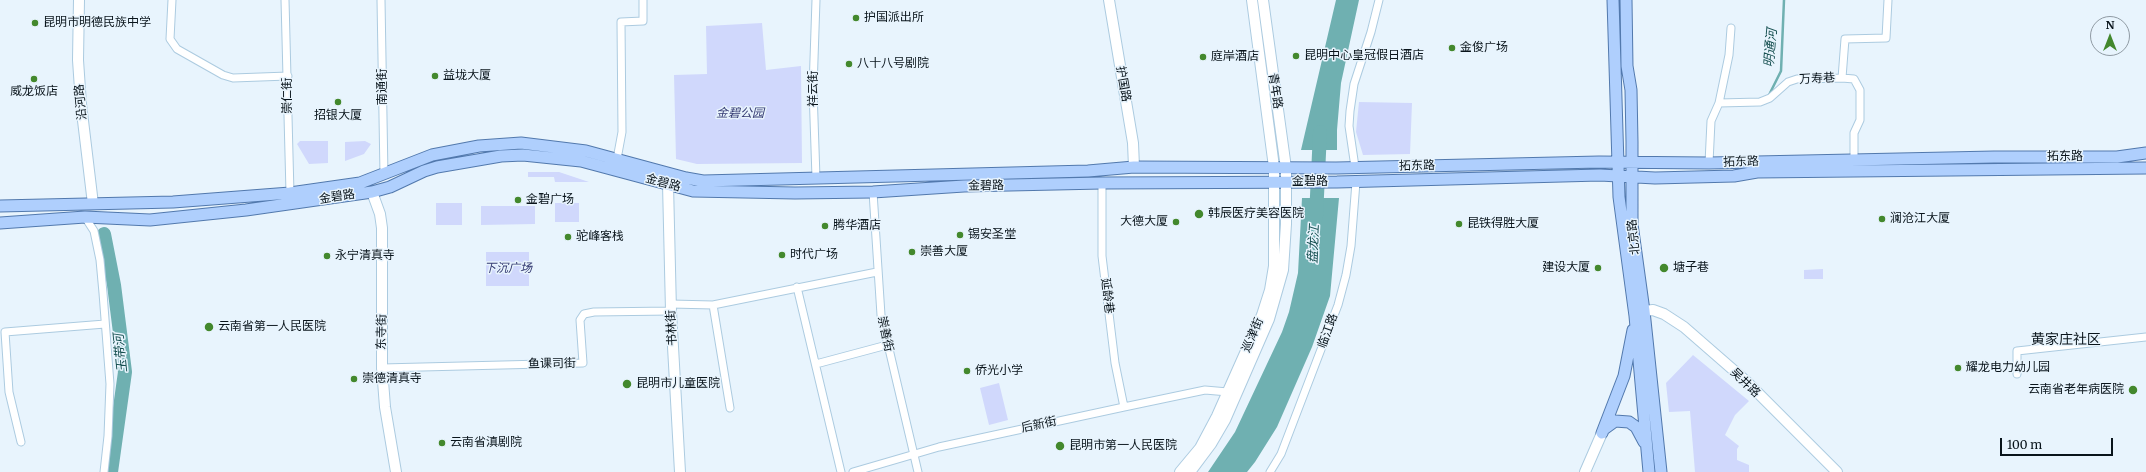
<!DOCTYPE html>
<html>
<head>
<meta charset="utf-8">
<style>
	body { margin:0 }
	#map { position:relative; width:2146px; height:472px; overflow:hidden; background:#e8f4fd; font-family:Merriweather,serif }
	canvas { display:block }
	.north { position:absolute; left:2090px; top:16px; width:40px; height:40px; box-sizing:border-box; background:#e8f4fd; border:1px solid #8f9aa3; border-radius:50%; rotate:0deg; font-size:11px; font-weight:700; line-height:16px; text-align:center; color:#09141b }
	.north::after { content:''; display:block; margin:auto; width:14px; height:18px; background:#43882d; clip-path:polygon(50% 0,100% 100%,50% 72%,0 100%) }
	.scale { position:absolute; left:2000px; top:438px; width:113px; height:18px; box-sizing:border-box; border:2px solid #09141b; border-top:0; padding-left:5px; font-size:12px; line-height:14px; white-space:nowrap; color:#09141b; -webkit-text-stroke:3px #e8f4fd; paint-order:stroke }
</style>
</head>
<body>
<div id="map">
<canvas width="2146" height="472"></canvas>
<div class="north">N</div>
<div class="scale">100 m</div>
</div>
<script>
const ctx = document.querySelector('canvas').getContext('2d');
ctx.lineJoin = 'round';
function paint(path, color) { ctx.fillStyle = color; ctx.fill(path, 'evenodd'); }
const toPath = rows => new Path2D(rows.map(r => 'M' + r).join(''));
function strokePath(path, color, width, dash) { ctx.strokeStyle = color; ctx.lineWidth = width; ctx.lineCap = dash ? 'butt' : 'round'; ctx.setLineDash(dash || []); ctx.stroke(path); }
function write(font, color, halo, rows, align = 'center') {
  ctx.font = font + ' Merriweather,"Noto Sans SC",serif'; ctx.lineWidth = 3; ctx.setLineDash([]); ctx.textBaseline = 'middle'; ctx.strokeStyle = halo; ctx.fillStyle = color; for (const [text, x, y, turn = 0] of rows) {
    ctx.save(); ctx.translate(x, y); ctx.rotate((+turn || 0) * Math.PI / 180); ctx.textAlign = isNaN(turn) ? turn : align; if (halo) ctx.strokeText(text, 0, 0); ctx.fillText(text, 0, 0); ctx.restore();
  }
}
const green = toPath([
	[762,23,766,70,801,66,802,163,697,164,676,159,674,75,707,74,706,26],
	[1359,102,1412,103,1410,154,1363,155,1356,132],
	[300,141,328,141,328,163,309,164,297,144],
	[365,141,371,144,364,154,345,161,345,142],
	[528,172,559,172,589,182,555,182,554,177,528,177],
	[436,203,462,203,462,225,436,225],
	[555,203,579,203,579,222,555,222],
	[481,206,535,206,535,224,481,225],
	[486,252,529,252,529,286,486,286],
	[1823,269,1823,279,1804,279,1804,270],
	[1693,355,1749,401,1735,415,1725,435,1739,446,1737,449,1737,460,1749,465,1749,472,1695,472,1690,411,1669,412,1666,383],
	[999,383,1008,420,989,425,980,388]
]);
const water = toPath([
	[1336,0,1359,0,1341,83,1337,130,1337,150,1301,150],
	[1302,198,1339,198,1330,296,1312,347,1277,427,1255,462,1247,472,1208,472,1235,432,1282,332,1289,312,1298,273]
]);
const pier = toPath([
	[1301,150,1337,150,1337,152,1301,152],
	[1302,196,1339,196,1339,198,1302,198]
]);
const stream = toPath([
	[1769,95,1781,71,1784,0]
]);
const river = toPath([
	[1316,217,1320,132],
	[104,234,114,285,125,372,111,472]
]);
const street = toPath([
	[172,0,170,39,177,49,223,75,233,78,288,76],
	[285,0,290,193],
	[381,0,384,175],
	[1842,78,1854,79,1860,90,1860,120,1854,133,1854,160],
	[1719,103,1729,55,1731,28],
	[617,159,622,132,621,22,643,21,643,0],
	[1709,163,1711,121,1719,103,1760,102,1770,98,1788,82,1797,79,1842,78,1845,39,1886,38,1888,0],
	[1355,167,1349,126,1350,111,1354,84,1371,32,1379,0],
	[816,178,813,89,816,0],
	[1102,183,1102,256,1115,363,1124,407],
	[873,192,881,315,918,472],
	[85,217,94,231,100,260,103,293,110,384,108,436,104,472],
	[797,287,841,472],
	[671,304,713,305,877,272],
	[713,305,730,408],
	[816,364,887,345],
	[382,368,583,363,580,320,584,314,594,312,671,311],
	[2017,374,2017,351,2146,337],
	[21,442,9,392,5,332,105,324],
	[853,472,939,447,1124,407,1205,390,1228,392],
	[1270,472,1281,454,1338,305,1346,275,1351,246,1356,182]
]);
const secondary = toPath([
	[79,0,78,60,81,104,93,204],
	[1109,0,1133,143,1134,167],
	[668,184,671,311,680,472],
	[372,192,380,214,382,228,382,368,385,407,396,472],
	[1644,311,1653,310,1664,314,1684,327,1746,381,1837,472],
	[1180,472,1200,448,1217,416,1262,315,1270,290,1274,266,1274,167,1252,0],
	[1190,472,1211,444,1225,420,1269,319,1283,270,1286,224,1286,168,1263,0],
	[1585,472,1602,433]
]);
const primary = toPath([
	[1613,0,1619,197,1635,316,1649,472],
	[1626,0,1627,66,1631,90,1632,142,1632,224,1644,311,1661,472],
	[0,206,173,202,290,193,360,183,432,155,479,146,521,143,586,151,686,178,703,181,1088,171,1134,167,1336,168,1599,162,1709,163,1994,157,2117,157,2146,153],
	[0,223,85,217,150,220,246,210,372,192,390,187,424,171,437,167,501,156,523,155,581,161,693,191,795,193,873,192,964,186,1102,183,1337,182,1600,175,1655,178,1734,176,1757,172,2146,168],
	[1604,429,1615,421,1629,422,1636,427,1644,442],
	[1602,433,1624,376,1633,330]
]);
const markers = [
	[856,18,4,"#43882d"],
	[35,23,4,"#43882d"],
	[1452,48,4,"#43882d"],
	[1296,56,4,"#43882d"],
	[1203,57,4,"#43882d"],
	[849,64,4,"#43882d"],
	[435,76,4,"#43882d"],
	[34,79,4,"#43882d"],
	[338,102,4,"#43882d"],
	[518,200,4,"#43882d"],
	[1199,214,5,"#43882d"],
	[1882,219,4,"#43882d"],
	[1176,222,4,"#43882d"],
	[1459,224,4,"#43882d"],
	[825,226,4,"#43882d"],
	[960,235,4,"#43882d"],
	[568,237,4,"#43882d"],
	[912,252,4,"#43882d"],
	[782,255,4,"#43882d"],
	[327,256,4,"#43882d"],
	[1598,268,4,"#43882d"],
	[1664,268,5,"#43882d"],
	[209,327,5,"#43882d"],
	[1958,368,4,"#43882d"],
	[967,371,4,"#43882d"],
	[354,379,4,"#43882d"],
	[627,384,5,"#43882d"],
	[2133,390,5,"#43882d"],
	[442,443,4,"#43882d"],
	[1060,446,5,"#43882d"]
];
const poiNames = [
	["护国派出所",864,18],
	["昆明市明德民族中学",43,23],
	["金俊广场",1460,48],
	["昆明中心皇冠假日酒店",1304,56],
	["庭岸酒店",1211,57],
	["八十八号剧院",857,64],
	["益垅大厦",443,76],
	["威龙饭店",34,92,"center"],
	["招银大厦",338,116,"center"],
	["金碧广场",526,200],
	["韩辰医疗美容医院",1208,214],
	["澜沧江大厦",1890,219],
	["大德大厦",1168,222,"right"],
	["昆铁得胜大厦",1467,224],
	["腾华酒店",833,226],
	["锡安圣堂",968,235],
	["驼峰客栈",576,237],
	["崇善大厦",920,252],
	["时代广场",790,255],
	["永宁清真寺",335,256],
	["建设大厦",1590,268,"right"],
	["塘子巷",1673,268],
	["云南省第一人民医院",218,327],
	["耀龙电力幼儿园",1966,368],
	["侨光小学",975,371],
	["崇德清真寺",362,379],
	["昆明市儿童医院",636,384],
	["云南省老年病医院",2124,390,"right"],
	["云南省滇剧院",450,443],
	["昆明市第一人民医院",1069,446]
];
const streetNames = [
	["万寿巷",1817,79,-3],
	["护国路",1123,84,80],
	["南通街",383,87,-90],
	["祥云街",814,89,-90],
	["青年路",1275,91,81],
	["崇仁街",288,96,-90],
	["沿河路",81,102,-95],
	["拓东路",2065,157],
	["拓东路",1741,162,-2],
	["拓东路",1417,166,-1],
	["金碧路",1310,182],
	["金碧路",663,183,15],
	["金碧路",986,186,-1],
	["金碧路",337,197,-9],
	["北京路",1634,237,-96],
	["延龄巷",1107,296,83],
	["书林街",672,328,-93],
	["临江路",1328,331,-70],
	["东寺街",382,332,-89],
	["崇善街",885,334,78],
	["巡津街",1253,335,-67],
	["鱼课司街",552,364,-1],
	["吴井路",1745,383,44],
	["后新街",1039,425,-12]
];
const parkNames = [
	["金碧公园",740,114],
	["下沉广场",508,269]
];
const waterNames = [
	["明通河",1771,48,-85],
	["盘龙江",1314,244,-87],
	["玉带河",121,353,-96]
];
const quarterNames = [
	["黄家庄社区",2066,340]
];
paint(green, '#d0d8fc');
paint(water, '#6fb0b1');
paint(pier, '#e8f4fd');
strokePath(stream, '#6fb0b1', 2.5);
strokePath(river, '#6fb0b1', 14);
strokePath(street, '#accbe0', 9);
strokePath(secondary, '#accbe0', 12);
strokePath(primary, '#5279ad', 13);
strokePath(street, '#fff', 7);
strokePath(secondary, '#fff', 10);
strokePath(primary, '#afcffd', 11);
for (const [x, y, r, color] of markers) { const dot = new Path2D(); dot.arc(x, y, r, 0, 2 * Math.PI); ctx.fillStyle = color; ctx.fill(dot); strokePath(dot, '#e8f4fd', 1.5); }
write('12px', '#09141b', '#e8f4fd', poiNames, 'left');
write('12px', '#09141b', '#e8f4fd', streetNames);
write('italic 12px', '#353b73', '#e8f4fd', parkNames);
write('italic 13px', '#175051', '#e8f4fd', waterNames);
write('14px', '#09141b', '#e8f4fd', quarterNames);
</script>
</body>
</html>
